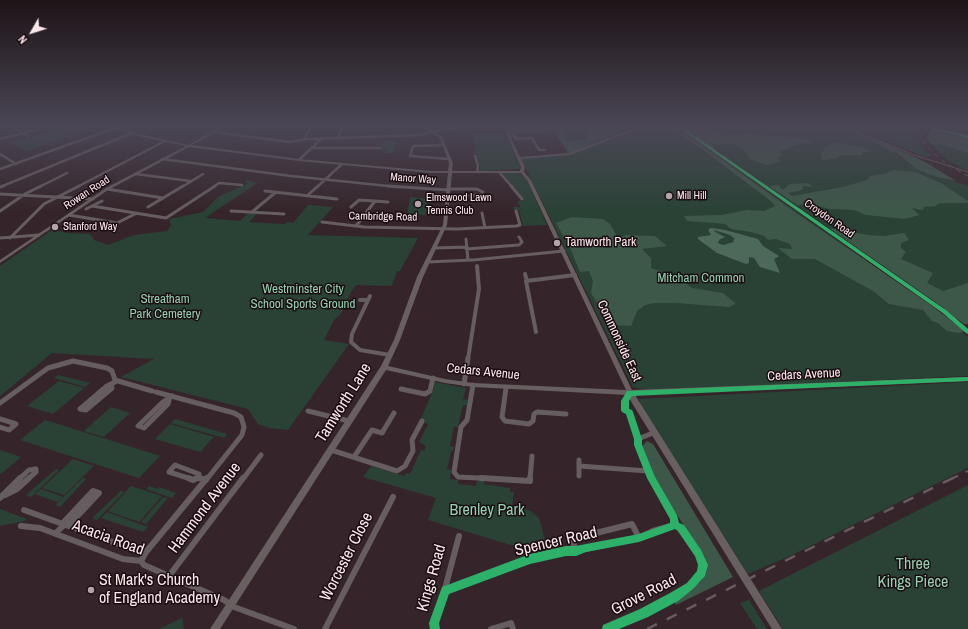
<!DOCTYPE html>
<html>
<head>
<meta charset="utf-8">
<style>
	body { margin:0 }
	#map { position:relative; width:968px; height:629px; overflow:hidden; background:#35252a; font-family:"Archivo Narrow",sans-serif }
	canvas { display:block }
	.north { position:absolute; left:12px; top:12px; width:40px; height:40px; -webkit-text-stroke:3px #1a0d11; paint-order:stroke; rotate:231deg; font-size:11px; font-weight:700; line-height:16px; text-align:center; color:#fce7ed }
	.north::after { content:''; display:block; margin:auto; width:14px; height:18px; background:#fce7ed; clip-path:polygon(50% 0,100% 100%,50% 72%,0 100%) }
</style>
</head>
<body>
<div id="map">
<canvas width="968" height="629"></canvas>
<div class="north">N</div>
</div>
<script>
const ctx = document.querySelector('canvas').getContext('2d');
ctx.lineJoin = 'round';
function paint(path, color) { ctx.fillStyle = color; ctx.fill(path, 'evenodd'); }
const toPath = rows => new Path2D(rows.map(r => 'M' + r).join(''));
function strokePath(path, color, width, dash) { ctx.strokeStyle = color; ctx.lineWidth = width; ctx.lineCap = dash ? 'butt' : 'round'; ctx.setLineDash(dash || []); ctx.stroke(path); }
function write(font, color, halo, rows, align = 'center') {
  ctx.font = font + ' "Archivo Narrow",sans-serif'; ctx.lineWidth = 3; ctx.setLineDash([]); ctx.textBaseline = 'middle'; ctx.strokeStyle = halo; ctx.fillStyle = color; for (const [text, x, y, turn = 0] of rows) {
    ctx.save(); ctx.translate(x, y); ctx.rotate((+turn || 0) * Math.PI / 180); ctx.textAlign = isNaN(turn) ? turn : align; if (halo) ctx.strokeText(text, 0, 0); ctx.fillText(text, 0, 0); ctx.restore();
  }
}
const green = toPath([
	[72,125,81,125,92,129,27,151,10,143],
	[506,125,626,125,630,129,568,153,555,132,510,134],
	[653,125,674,125,945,316,968,337,968,376,710,388,648,390,633,387,521,159,568,155,635,129],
	[680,125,838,125,891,146,894,152,916,169,968,186,968,322,961,322,934,301],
	[846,125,922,126,918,133,920,142,924,150,932,156,925,157],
	[936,125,968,125,968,171,946,159,927,139,930,129],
	[473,133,504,133,520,166,519,169,479,171,480,168,474,150,476,148],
	[396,141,395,153,385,153,386,150,380,150,383,142],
	[502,173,518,173,526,178,547,225,523,226,519,210,514,210,513,207,519,207,521,210,518,201,524,201],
	[247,180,257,183,205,218,240,221,248,213,257,214,249,222,284,224,287,222,293,223,308,205,333,207,308,235,418,238,400,271,397,271,392,286,356,285,351,292,341,314,334,320,324,340,349,344,288,430,269,428,258,424,248,409,121,377,154,359,52,353,0,396,0,266,52,230,68,233,90,234,94,240,108,245,134,235,167,231,171,225,169,219,203,212,218,197,249,183,245,182],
	[410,197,428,199,426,215,407,215],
	[58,375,90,383,85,387,54,378],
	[59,381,84,388,53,414,27,406],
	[434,382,466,388,463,399,467,400,467,405,463,405,458,427,454,427,450,446,454,447,453,451,451,451,447,469,451,470,450,479,458,480,458,484,476,486,477,481,484,479,484,484,510,488,510,492,514,492,512,506,531,511,539,518,548,550,534,552,428,520,436,498,363,477,371,466,404,476,406,473,410,474,421,450,424,451,426,446,419,442,428,424,420,420,434,389],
	[968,382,968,468,790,556,748,574,643,410,639,399],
	[111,407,130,413,104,437,84,431],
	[175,419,227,434,224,438,171,423],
	[45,420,103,438,160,456,139,478,20,440],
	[170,424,214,437,200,452,155,439],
	[0,450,21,457,1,474,0,473],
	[73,459,94,466,64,495,42,488],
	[56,469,59,470,31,497,26,495],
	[83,478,86,479,60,507,55,505],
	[968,485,968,629,783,629,759,591],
	[131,486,162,496,139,522,108,511],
	[149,486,158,489,159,487,176,493,172,498,146,489],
	[41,489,63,497,57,502,35,494],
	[121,491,124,492,97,520,92,518],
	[163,497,168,498,146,524,141,522],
	[0,509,27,519,24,521,0,526],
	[107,512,148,527,143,532,101,518],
	[749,600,767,629,757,629,740,603],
	[182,618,184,629,159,629]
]);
const forest = toPath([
	[601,125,626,126,620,126,625,129,568,153,555,132,510,134,506,128,526,128,531,130,561,127,566,141,587,140,587,129],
	[654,125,673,125,684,132,789,208,932,306,965,331,959,333,947,331,938,323,932,321,923,310,889,304,873,291,815,259,792,259,778,248,792,249,790,244,776,239,768,240,764,236,751,232,731,229,725,224,687,221,684,216,721,215,747,210,764,211,775,206,771,201,703,150,672,130,653,128,642,131,637,129],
	[680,125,695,125,714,130,724,130,719,135,737,135,748,133,772,137,776,136,799,138,811,141,811,144,804,143,789,147,789,149,780,150,783,155,777,158,781,162,766,165,750,159,743,149,731,143,722,145,711,143,715,147,714,149],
	[833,125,844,127,889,145,927,163,956,181,937,177,916,169,897,153,891,152,883,146,871,142,874,141,847,131,829,127,835,126],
	[933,128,968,135,968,153,937,143,936,146,933,145,927,139,930,129],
	[836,142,865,148,872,152,863,152,861,155,840,155,836,159,830,159,823,161,821,157,821,152,825,150,823,148],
	[894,170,915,172,941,183,968,201,968,203,940,203,935,206,924,207,923,210,912,208,919,215,905,219,866,215,854,210,830,209,807,203,805,205,797,205,760,180,770,186,778,185,783,190,790,184,808,183,813,187,803,186,802,190,788,193,792,196,843,187,867,180,870,176,884,174],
	[572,217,603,219,610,224,618,238,626,235,655,236,667,246,642,249,651,258,651,268,676,276,692,288,723,293,736,304,729,307,677,303,655,303,645,305,637,311,631,326,611,325,591,293,593,281,589,271,580,272,571,250,556,223],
	[829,228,868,235,884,236,904,233,909,240,901,243,901,248,906,252,901,259,933,273,927,283,943,291,968,283,968,324,964,324,934,301],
	[647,441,653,444,733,577,676,605,674,601,701,581,706,573,707,567,704,557,655,480,641,447]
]);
const water = toPath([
	[711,228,725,230,758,239,763,246,779,256,774,259,780,273,760,267,754,258,749,257,749,263,746,264,717,253,698,239,698,237,711,235,708,230],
	[714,230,730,235,735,239,733,240,734,242,723,245,718,243,719,240,725,237,715,232]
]);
const stream = toPath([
	[938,130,968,136]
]);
const streetFar4 = toPath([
	[10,125,28,136],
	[14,127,24,125],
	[487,127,504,127],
	[342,128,398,125],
	[213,132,290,142,308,139,420,135,449,128,484,127],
	[509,136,515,136,516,139,532,138,539,150,545,150],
	[338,138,342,126],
	[0,139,54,125],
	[304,139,312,125],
	[444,145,413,146,410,156,449,159],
	[312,148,380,148],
	[0,154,16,164],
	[475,156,478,166,477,172],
	[162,159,291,176,398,187],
	[299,160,322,138],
	[0,169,115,128],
	[499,172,512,187],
	[136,174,190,181],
	[0,187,132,133],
	[39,187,67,173],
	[77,187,165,141],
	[182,187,203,174],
	[213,187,219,183,242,185],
	[317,187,342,164]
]);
const streetFar3 = toPath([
	[388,186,449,190],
	[511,186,522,199],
	[0,187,3,186],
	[107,189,163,198],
	[265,191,337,199],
	[0,194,93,199],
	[308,195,318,186],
	[448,197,480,195,483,192,477,189,449,189],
	[92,206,166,218,215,186],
	[148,207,183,186],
	[351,207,359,200,375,201],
	[86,209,102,201],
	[0,211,25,194,41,186],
	[231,211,284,214],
	[252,212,276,192],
	[482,213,485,228],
	[69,215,117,223,137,213],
	[322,222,364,227,457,229,516,226,520,225,516,211],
	[356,226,375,201,388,202],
	[0,238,39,235],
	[10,238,44,204,79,186],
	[466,239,468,260],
	[434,248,467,247],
	[466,249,519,245,522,242,519,237],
	[473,260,564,251],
	[427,262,472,260]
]);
const streetFar2 = toPath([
	[525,274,527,281],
	[370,296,352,334,351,342,360,350,390,355],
	[360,300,368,300],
	[536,332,526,281,575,275],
	[468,359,479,289,477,266]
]);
const streetFar1 = toPath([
	[464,384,468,358],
	[473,385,467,420,461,427,454,472,458,477,499,479],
	[506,388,502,417,505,421,529,424,533,421,534,414,537,412,566,414],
	[401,389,425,394,430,391,433,378],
	[156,392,234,413,241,417,244,427,242,435,207,479],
	[169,400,168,404,144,428,138,426,163,402,172,396],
	[0,403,48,368,73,361,107,368,112,371,115,380,152,391],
	[80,409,107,386,117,381],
	[80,409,86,410,112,388,111,385],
	[625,410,629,412,638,439,638,445,652,479],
	[308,411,349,421],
	[0,419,16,424,9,430,0,427],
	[638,439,653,433],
	[331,450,397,471,405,466,413,451,412,440,422,421],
	[354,457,372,430,382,433,394,413],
	[579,460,579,476],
	[579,466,648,471],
	[198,478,203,479],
	[19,479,29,470,36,469,36,472,28,479],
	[191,479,169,472,175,465,199,474,198,478],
	[195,479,198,478],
	[243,479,261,455],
	[530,479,532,456]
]);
const street = toPath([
	[188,478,193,480,197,478],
	[199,478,206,480],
	[481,478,530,481,530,478],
	[651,478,670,512],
	[5,495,17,489,29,478],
	[0,498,20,478],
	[24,510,135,550],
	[63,523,93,491,99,493,69,525],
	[21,526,40,528,123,559,141,561,144,565,224,600,234,607,294,629],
	[56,533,65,524],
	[576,551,572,539,632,524,639,538],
	[141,561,146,552,207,478],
	[169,576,243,478],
	[445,590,535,557,566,551,576,551,639,538,653,531,675,525,678,526,700,558,703,565,702,573,690,586,674,597,644,613,607,629],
	[325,629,393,497],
	[435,629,434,623,438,615,459,536],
	[491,629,511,623,513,629]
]);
const secondary = toPath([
	[106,125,111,125,140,134,188,145,225,125,229,125,192,145,299,159,431,171,448,171,449,163,440,138,431,132,416,125,420,125,433,130,442,137,453,163,452,171,520,171,521,167,502,125,505,125,520,157,568,153,626,131,646,125,651,125,628,133,570,155,521,159,525,167,524,172,531,180,632,390,968,377,968,381,635,395,782,629,772,629,632,403,628,395,473,387,445,383,386,370,220,629,210,629,381,366,394,340,417,277,443,225,448,173,431,173,299,161,189,147,108,190,0,263,0,260,106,188,186,146,138,136,106,125],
	[452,173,521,173,527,180,626,390,473,383,445,379,388,366,400,340,423,277,447,225,452,173]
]);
const primary = toPath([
	[675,125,679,125,947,311,968,329,968,334,966,333,943,313,675,125]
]);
const tram = toPath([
	[842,125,914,155,968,172]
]);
const railFar2 = toPath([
	[927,125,923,129,921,136,926,146,945,163,968,176]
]);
const railFar1 = toPath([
	[951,479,968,471]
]);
const rail = toPath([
	[647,629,953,478]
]);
const cycleway = toPath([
	[675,125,679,125,947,311,968,329,968,334,966,333,943,313,675,125],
	[917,125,924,125,968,136,968,138,917,125],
	[968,377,968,381,632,396,629,401,629,409,632,410,633,412,642,439,642,445,655,477,677,515,679,523,684,525,701,550,708,565,705,576,693,589,678,601,648,617,619,629,602,629,603,625,640,609,670,593,687,583,697,571,698,565,695,556,678,531,675,529,639,542,586,552,576,556,566,556,530,564,449,594,439,623,440,629,430,629,429,623,442,587,530,554,566,546,576,546,586,544,639,534,670,523,670,519,647,478,634,445,634,439,626,414,622,412,621,410,621,401,627,391,968,377]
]);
const markers = [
	[669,196,4,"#b6a3a9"],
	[418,204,4,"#b6a3a9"],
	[55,227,4,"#b6a3a9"],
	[557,243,4,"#b6a3a9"],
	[91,590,4,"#b6a3a9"]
];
const farStreetnames = [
	["Manor Way",413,179,4],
	["Rowan Road",87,193,-33],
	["Cambridge Road",383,217,1],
	["Croydon Road",829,219,35]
];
const farPoinames = [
	["Mill Hill",677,196],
	["Elmswood Lawn",426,198],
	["Tennis Club",426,211],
	["Stanford Way",63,227]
];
const poiNames = [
	["Tamworth Park",565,243]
];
const parkNames = [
	["Mitcham Common",701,279],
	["Westminster City",303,290],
	["School Sports Ground",303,305],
	["Streatham",165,300],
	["Park Cemetery",165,315]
];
const streetNames = [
	["Commonside East",619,341,65],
	["Cedars Avenue",483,372,6],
	["Cedars Avenue",804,375,-3]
];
const nearStreetnames = [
	["Tamworth Lane",344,403,-58],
	["Hammond Avenue",205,508,-53],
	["Acacia Road",108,538,20],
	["Spencer Road",556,542,-13],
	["Worcester Close",347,557,-63],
	["Kings Road",432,578,-74],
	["Grove Road",644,595,-27]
];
const nearParknames = [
	["Brenley Park",487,511],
	["Three",913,565],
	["Kings Piece",913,583]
];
const nearPoinames = [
	["St Mark's Church",99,581],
	["of England Academy",99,599]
];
paint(green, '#294235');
paint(forest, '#3d5849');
paint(water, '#4c6959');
strokePath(stream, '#4c6959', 1);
strokePath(streetFar4, '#655d60', 2.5);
strokePath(streetFar3, '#655d60', 3);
strokePath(streetFar2, '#655d60', 4);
strokePath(streetFar1, '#655d60', 5);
strokePath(street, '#655d60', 6);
paint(secondary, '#685f61');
paint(primary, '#685c60');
strokePath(tram, '#675c60', 1);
strokePath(railFar2, '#675c60', 1, [4.5, 4.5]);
strokePath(railFar1, '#675c60', 2, [8, 8]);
strokePath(rail, '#675c60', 2.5, [11, 11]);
paint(cycleway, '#2db169');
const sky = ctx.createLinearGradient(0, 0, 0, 213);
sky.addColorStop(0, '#1d1417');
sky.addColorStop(0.59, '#4b4655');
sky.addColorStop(1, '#4b465500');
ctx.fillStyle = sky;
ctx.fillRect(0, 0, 968, 213);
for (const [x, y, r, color] of markers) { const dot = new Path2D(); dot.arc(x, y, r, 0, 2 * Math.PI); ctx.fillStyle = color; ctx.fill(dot); strokePath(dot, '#1a0d11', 1.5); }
write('11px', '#fce7ed', '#1a0d11', farStreetnames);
write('11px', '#fce7ed', '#1a0d11', farPoinames, 'left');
write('13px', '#fce7ed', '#1a0d11', poiNames, 'left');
write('13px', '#93d1b0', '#1a0d11', parkNames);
write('13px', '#fce7ed', '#1a0d11', streetNames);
write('16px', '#fce7ed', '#1a0d11', nearStreetnames);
write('16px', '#93d1b0', '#1a0d11', nearParknames);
write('16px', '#fce7ed', '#1a0d11', nearPoinames, 'left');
</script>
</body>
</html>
